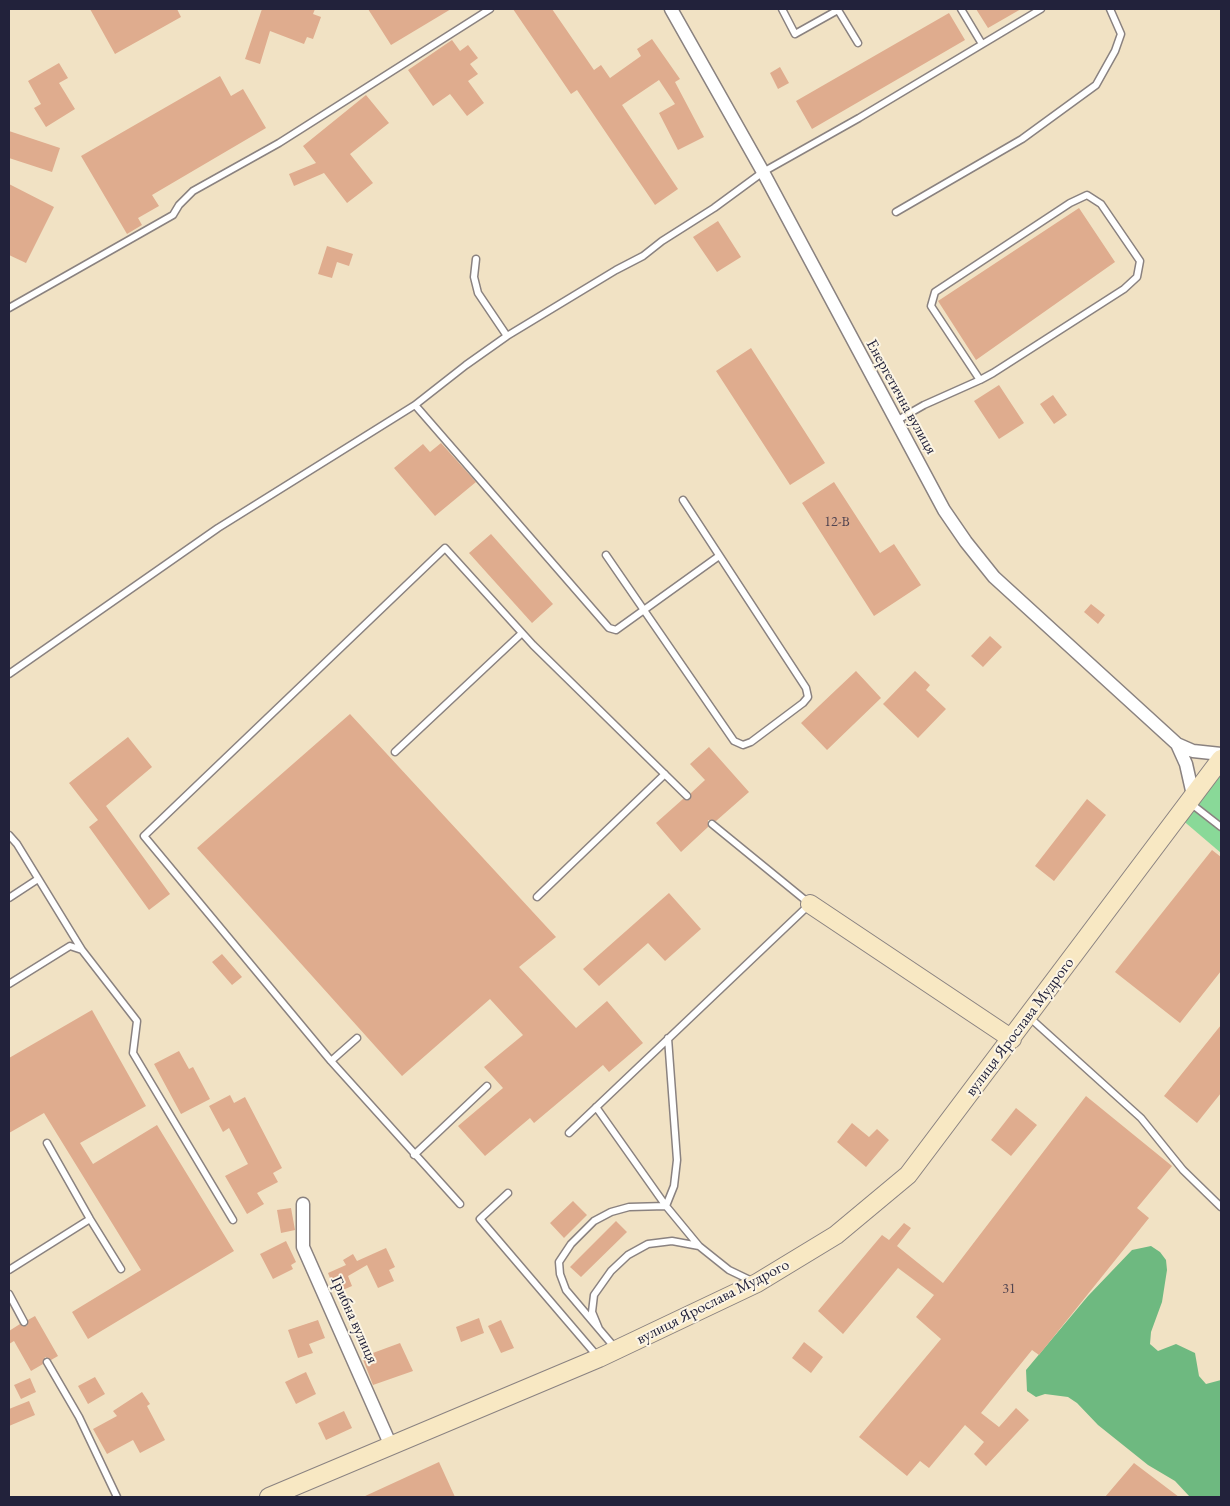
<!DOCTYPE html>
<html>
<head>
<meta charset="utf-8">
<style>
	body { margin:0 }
	#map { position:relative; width:1230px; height:1506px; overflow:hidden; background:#f1e2c4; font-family:"EB Garamond",serif }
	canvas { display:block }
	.frame { position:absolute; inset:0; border:10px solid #22223b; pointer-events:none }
</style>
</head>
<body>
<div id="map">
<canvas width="1230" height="1506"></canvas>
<div class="frame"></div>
</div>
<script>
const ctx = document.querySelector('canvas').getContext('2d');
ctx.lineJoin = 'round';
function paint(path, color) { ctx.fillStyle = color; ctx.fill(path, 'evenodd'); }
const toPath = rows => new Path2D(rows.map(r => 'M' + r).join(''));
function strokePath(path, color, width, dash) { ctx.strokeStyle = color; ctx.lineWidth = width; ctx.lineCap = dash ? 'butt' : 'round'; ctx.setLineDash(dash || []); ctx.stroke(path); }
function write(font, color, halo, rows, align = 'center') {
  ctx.font = font + ' "EB Garamond",serif'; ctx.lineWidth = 4; ctx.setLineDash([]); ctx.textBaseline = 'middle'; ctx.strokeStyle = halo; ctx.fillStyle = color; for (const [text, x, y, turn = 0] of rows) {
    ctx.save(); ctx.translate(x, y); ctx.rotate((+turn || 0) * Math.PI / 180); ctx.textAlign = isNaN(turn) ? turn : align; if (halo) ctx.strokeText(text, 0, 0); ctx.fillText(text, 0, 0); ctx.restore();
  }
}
const green = toPath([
	[1221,766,1221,853,1180,818]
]);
const forest = toPath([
	[1151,1246,1160,1252,1166,1260,1167,1270,1162,1302,1151,1332,1150,1344,1158,1351,1176,1344,1195,1353,1199,1376,1206,1384,1221,1380,1221,1497,1190,1497,1175,1481,1148,1465,1098,1425,1077,1403,1068,1397,1045,1394,1036,1397,1027,1391,1026,1370,1088,1296,1132,1250]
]);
const building = toPath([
	[90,9,177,9,181,17,115,54],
	[262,9,315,9,313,14,321,17,313,39,307,37,304,44,270,31,260,64,245,59],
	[368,9,451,9,391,45],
	[513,9,552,9,594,70,601,65,610,78,641,56,637,49,652,39,680,79,675,82,704,137,678,150,659,113,675,104,659,80,622,105,678,189,655,205,577,90,571,94],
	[976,9,1021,9,988,28],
	[949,13,965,40,812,129,796,101],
	[452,40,460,51,468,45,478,58,470,64,478,74,468,81,484,103,467,116,450,94,433,106,408,70],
	[59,63,68,78,59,83,75,109,46,127,34,108,41,104,28,81],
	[780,67,789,83,778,89,770,73],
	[220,76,231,96,243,89,266,128,152,195,159,206,138,218,142,225,127,234,81,156],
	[366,95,389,123,350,154,373,183,347,203,324,173,294,186,289,174,316,163,303,146],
	[9,131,60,148,52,172,9,158],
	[9,184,54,207,26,263,9,255],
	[1079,208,1115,262,976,360,938,301],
	[718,221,741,257,717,272,693,237],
	[327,246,353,254,349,266,337,262,332,278,318,274],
	[751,348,825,463,790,485,716,371],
	[999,385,1024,423,999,439,974,401],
	[1053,395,1067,415,1054,424,1040,404],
	[441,443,476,482,435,516,394,468,423,444,430,452],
	[834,482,880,553,894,544,921,585,874,616,802,503],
	[491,534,553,604,532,623,469,553],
	[1091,604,1105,615,1098,624,1084,612],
	[990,636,1002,647,983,667,971,656],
	[856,671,881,698,827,750,801,723],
	[915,671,930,685,926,690,946,709,918,738,883,704],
	[350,714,556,937,519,967,576,1028,607,1001,643,1043,609,1072,603,1065,534,1123,530,1118,485,1156,458,1126,503,1088,484,1067,523,1035,490,999,402,1076,197,848],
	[128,737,152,767,106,806,170,894,149,910,89,827,98,820,69,783],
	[709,747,749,792,716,821,708,820,708,827,681,852,656,823,683,799,690,800,691,793,705,780,690,764],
	[1087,799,1106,815,1054,881,1035,866],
	[1212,850,1221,857,1221,971,1180,1023,1115,972],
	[669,893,701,929,665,961,648,943,599,986,583,969],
	[222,954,242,977,232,985,212,962],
	[92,1010,146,1106,80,1143,93,1164,157,1125,234,1251,88,1339,72,1312,141,1270,44,1113,9,1133,9,1058],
	[1221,1025,1221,1093,1197,1123,1164,1096],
	[179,1051,189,1069,193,1067,210,1099,181,1114,154,1064],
	[230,1095,234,1103,245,1097,282,1168,273,1173,278,1182,257,1193,264,1204,247,1214,225,1176,248,1164,229,1128,223,1132,209,1106],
	[1086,1096,1172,1166,1137,1208,1149,1218,1039,1355,1032,1350,981,1413,999,1427,1016,1408,1029,1420,986,1466,974,1454,984,1442,965,1425,929,1468,920,1461,907,1476,859,1437,941,1339,916,1317,934,1295,898,1268,843,1334,818,1311,882,1235,889,1240,904,1223,911,1228,897,1246,943,1283],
	[1016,1108,1037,1125,1011,1156,991,1140],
	[852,1123,869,1137,877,1129,889,1140,866,1167,837,1142],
	[573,1201,587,1215,564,1238,550,1223],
	[291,1208,295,1230,281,1233,277,1210],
	[616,1221,627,1232,581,1277,570,1267],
	[286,1241,296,1262,291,1265,293,1269,273,1279,260,1254],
	[386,1248,395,1267,389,1270,394,1281,378,1288,367,1265,348,1276,352,1286,336,1293,328,1273,346,1265,343,1260,353,1254,357,1261],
	[35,1316,58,1356,51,1360,45,1357,43,1364,31,1371,14,1341,9,1344,9,1331,20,1324,27,1326,28,1320],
	[479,1318,484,1333,461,1342,456,1327],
	[318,1320,325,1338,309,1344,313,1353,298,1358,288,1330],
	[501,1320,514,1348,501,1353,488,1326],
	[804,1342,823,1357,811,1373,792,1358],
	[400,1343,413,1371,373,1385,362,1357],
	[306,1372,316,1394,296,1404,285,1382],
	[95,1377,105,1394,88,1404,78,1386],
	[30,1378,36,1392,21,1399,14,1385],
	[142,1392,150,1404,147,1406,165,1440,140,1453,133,1440,107,1454,93,1429,117,1416,113,1411],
	[29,1401,35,1415,9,1426,9,1409],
	[344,1411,352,1428,326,1440,318,1423],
	[439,1462,455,1497,363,1497],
	[1134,1463,1179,1497,1105,1497]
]);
const lane = toPath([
	[782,9,795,34,838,10,858,43],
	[961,9,982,44],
	[896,212,1022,139,1096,85,1115,51,1121,34,1110,9],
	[476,259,474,277,478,293,507,336],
	[9,308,173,215,179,205,193,191,279,143,490,9],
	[415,405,609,628,616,630,719,556],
	[896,421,924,405,980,380,993,373,1124,289,1137,277,1140,261,1101,204,1087,195,1070,203,935,292,931,306,980,380],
	[606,555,734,741,743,745,751,742,803,703,808,697,806,688,683,500],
	[9,674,218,528,415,405,466,365,507,336,616,270,643,256,662,241,714,208,763,172,859,118,1041,9],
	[395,752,522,633],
	[1189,802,1221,827],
	[9,835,17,844,82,950],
	[537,897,665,774],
	[9,898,38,879],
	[9,984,70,946,82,950,137,1021,133,1053,233,1220],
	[1029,1017,1141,1118,1183,1170,1221,1207],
	[331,1061,357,1038],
	[596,1107,666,1206,699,1246,729,1270,754,1282],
	[569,1133,810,904,712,824],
	[47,1143,90,1219,121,1269],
	[414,1155,487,1086],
	[508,1193,480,1219,598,1357],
	[460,1204,331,1061,144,836,445,548,533,645,687,796],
	[9,1270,90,1219],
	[9,1294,24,1322],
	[599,1329,566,1290,560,1274,559,1262,571,1244,594,1221,611,1212,629,1207,666,1206,674,1186,677,1160,668,1038],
	[616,1349,599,1329,592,1312,594,1295,611,1271,628,1255,648,1244,672,1241,699,1246],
	[47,1362,79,1417,117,1497]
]);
const street = toPath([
	[671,9,763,172,944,510,966,542,994,577,1177,744,1193,751,1221,754],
	[1177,744,1186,764,1193,795],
	[303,1204,303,1247,391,1446]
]);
const secondary = toPath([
	[810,904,1012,1039],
	[269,1497,599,1358,757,1283,836,1235,908,1175,1221,759]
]);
const numberNames = [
	["12-В",837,522],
	["31",1009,1289]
];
const streetNames = [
	["Енергетична вулиця",901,397,61],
	["вулиця Ярослава Мудрого",1020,1027,-53],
	["вулиця Ярослава Мудрого",713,1302,-27],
	["Грибна вулиця",354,1320,66]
];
paint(green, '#89d998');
paint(forest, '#6eb980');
paint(building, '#dfac8e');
strokePath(lane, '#8a8280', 9);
strokePath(street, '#8a8280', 15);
strokePath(secondary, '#8a8280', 20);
strokePath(lane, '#fff', 6);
strokePath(street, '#fff', 12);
strokePath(secondary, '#f8e8c3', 18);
write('14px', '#514450', null, numberNames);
write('16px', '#22223b', '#fcf5e5', streetNames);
</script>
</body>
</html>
